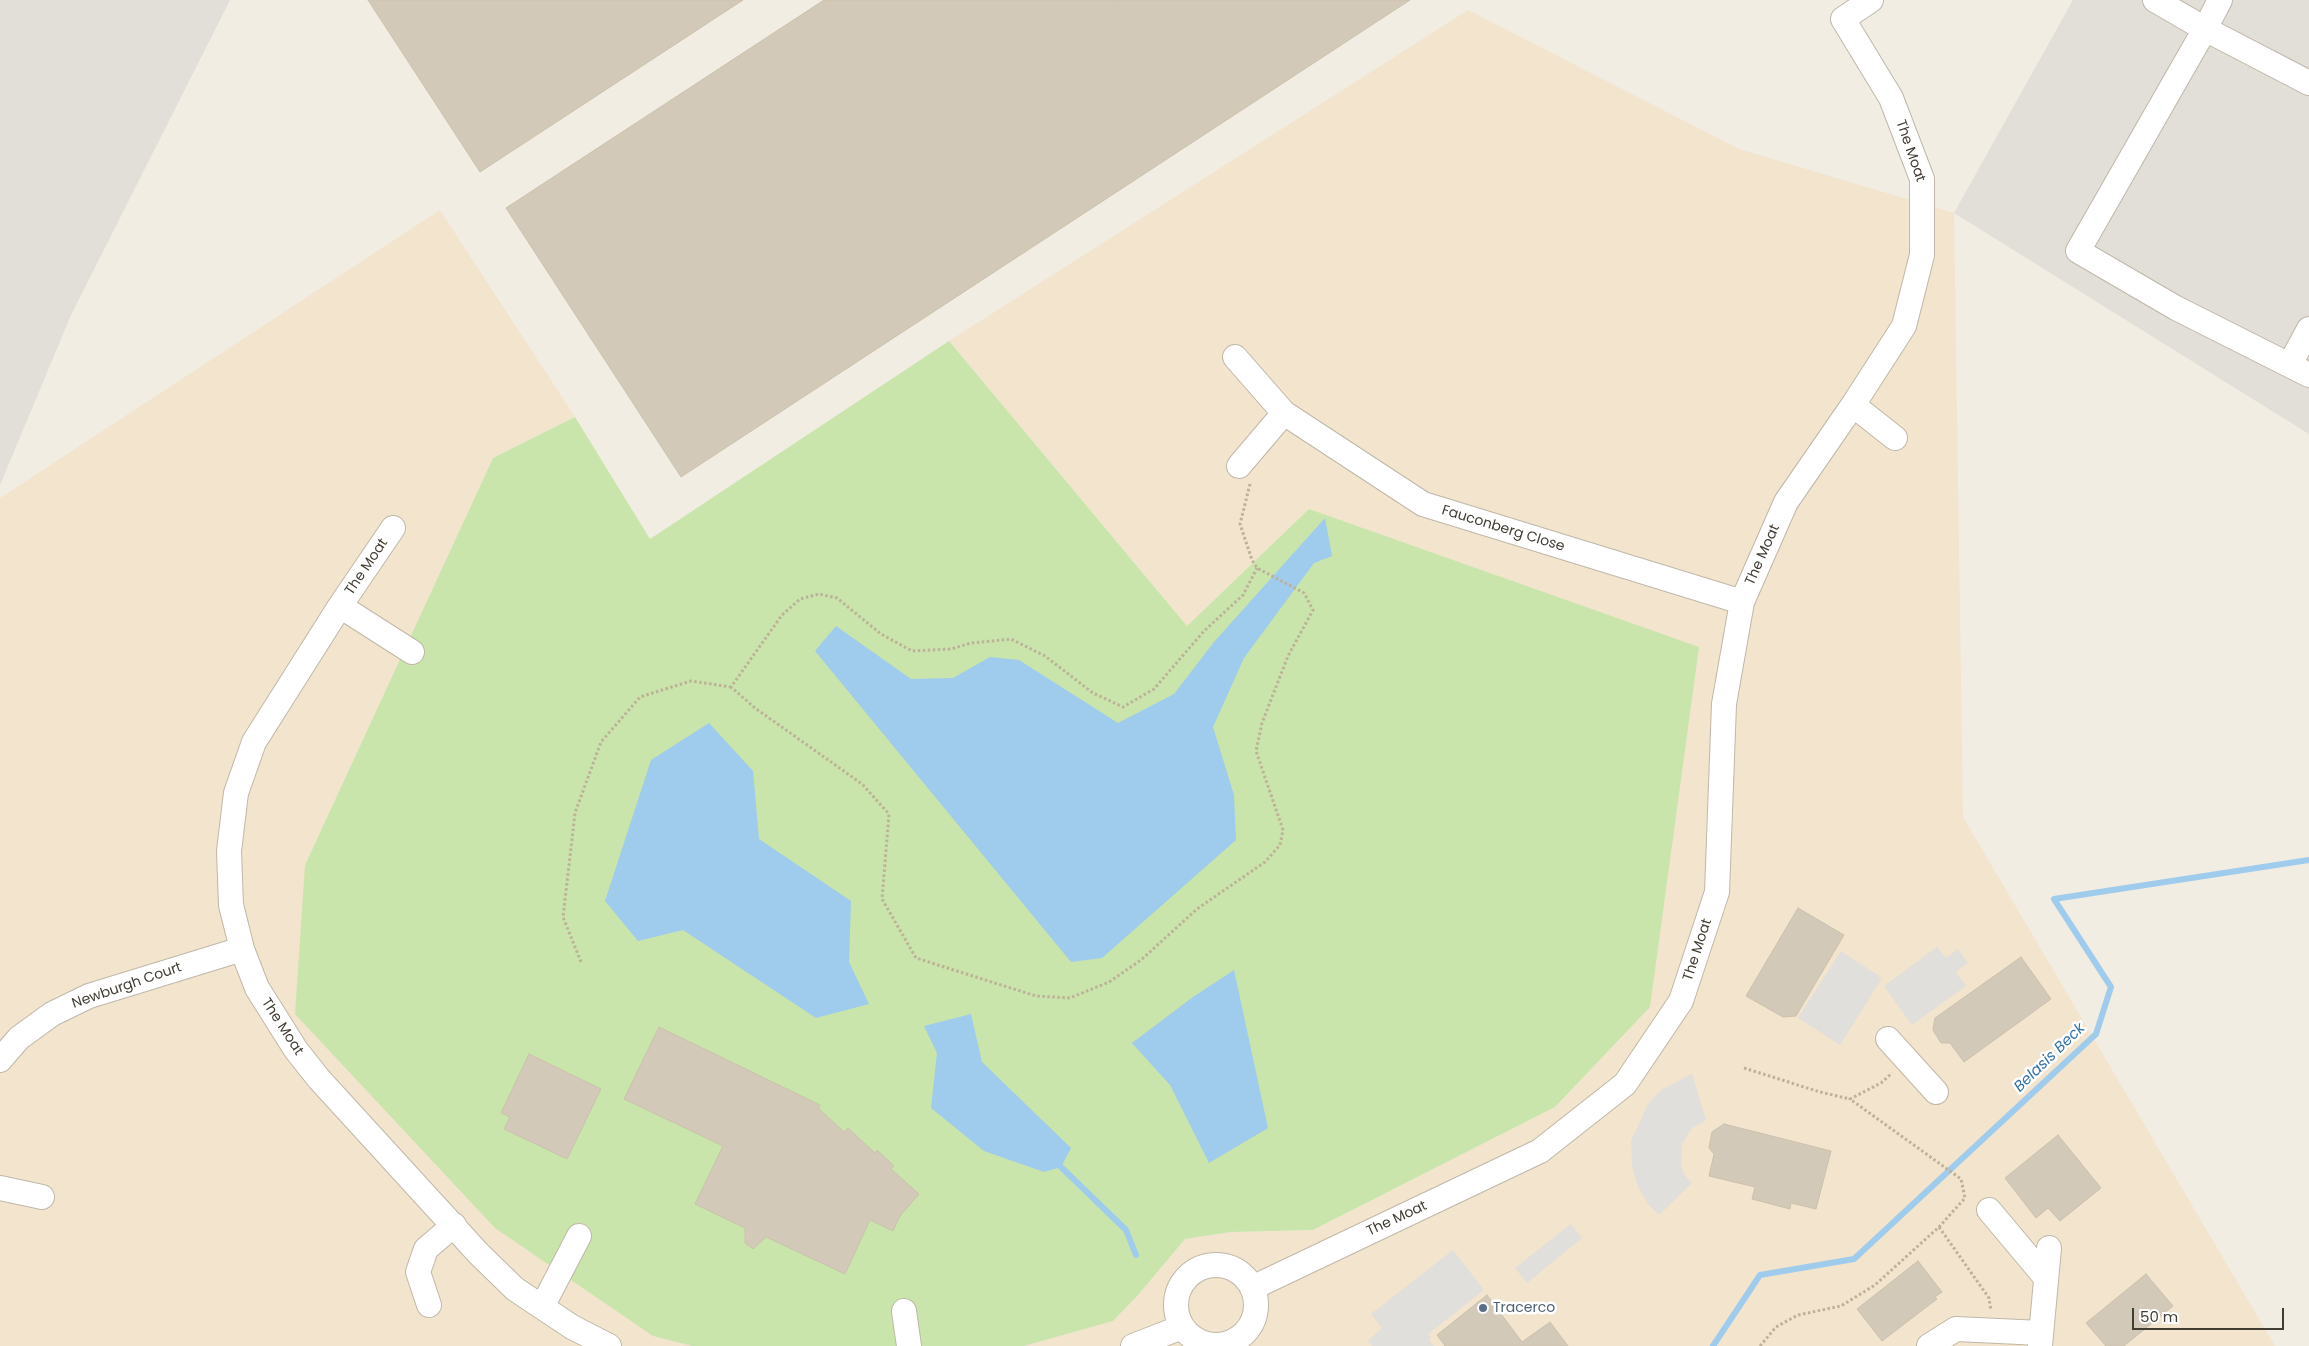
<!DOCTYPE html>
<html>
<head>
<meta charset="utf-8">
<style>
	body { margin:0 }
	#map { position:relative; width:2309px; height:1346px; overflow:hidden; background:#f1ede3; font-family:Poppins,sans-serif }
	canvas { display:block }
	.scale { position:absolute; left:2132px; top:1308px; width:152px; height:22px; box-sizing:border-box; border:2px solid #423d33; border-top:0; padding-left:6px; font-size:15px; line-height:18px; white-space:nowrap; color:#423d33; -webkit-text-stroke:4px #fff; paint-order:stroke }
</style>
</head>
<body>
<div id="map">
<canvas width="2309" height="1346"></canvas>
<div class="scale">50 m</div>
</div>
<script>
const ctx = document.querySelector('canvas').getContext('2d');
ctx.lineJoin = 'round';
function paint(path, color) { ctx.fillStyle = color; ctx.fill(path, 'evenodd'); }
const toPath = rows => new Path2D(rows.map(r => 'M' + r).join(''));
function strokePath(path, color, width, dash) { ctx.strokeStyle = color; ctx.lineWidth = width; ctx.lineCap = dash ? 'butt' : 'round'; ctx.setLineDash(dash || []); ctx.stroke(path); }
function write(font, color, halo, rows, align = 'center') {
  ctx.font = font + ' Poppins,sans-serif'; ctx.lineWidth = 5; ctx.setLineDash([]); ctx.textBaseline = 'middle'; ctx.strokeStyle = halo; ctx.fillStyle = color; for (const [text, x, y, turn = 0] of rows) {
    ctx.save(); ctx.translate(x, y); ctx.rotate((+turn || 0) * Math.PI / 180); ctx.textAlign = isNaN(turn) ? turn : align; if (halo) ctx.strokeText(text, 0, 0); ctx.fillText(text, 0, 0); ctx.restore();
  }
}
const commercial = toPath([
	[1468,10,1739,149,1954,213,1963,817,2275,1346,1024,1346,1113,1321,1139,1294,1185,1239,1231,1232,1313,1230,1555,1107,1650,1007,1309,509,1187,626,949,341],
	[440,210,575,417,493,458,305,865,653,1336,692,1346,0,1346,0,498]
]);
const industrial = toPath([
	[0,0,230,0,71,315,0,485],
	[2073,0,2309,0,2309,434,1954,213]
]);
const green = toPath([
	[949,341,1187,626,1309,509,1699,647,1650,1007,1555,1107,1313,1230,1231,1232,1185,1239,1139,1294,1113,1321,1024,1346,692,1346,653,1336,495,1228,295,1014,305,865,493,458,575,417,650,539]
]);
const parking = toPath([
	[1937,947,1946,958,1958,949,1968,963,1956,972,1966,986,1912,1025,1884,986],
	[1841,951,1882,978,1840,1045,1798,1018],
	[1692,1074,1706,1120,1692,1128,1682,1144,1681,1166,1685,1176,1692,1183,1659,1215,1648,1204,1638,1187,1632,1166,1631,1141,1648,1104,1661,1090],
	[1571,1224,1582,1238,1527,1283,1515,1268],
	[1453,1250,1484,1290,1428,1334,1431,1338,1429,1340,1434,1346,1372,1346,1368,1341,1382,1328,1371,1314]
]);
const water = toPath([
	[1325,518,1332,556,1314,563,1244,658,1213,727,1234,795,1236,840,1102,958,1071,962,815,651,836,626,911,679,953,678,990,657,1019,660,1118,723,1174,694,1214,642],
	[709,723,753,771,759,839,851,901,849,962,869,1004,816,1018,683,930,638,941,605,901,651,760],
	[1234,970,1268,1128,1209,1163,1170,1085,1132,1043,1193,997],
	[971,1014,982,1062,1071,1148,1061,1167,1044,1172,984,1151,931,1108,937,1053,924,1026]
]);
const stream = toPath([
	[1061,1167,1126,1230,1136,1255],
	[1713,1346,1760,1275,1854,1259,2096,1034,2111,987,2054,899,2309,860]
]);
const building = toPath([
	[368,0,743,0,480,172,368,0],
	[824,0,1410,0,681,477,506,208,824,0],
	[1798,908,1844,935,1796,1016,1783,1017,1746,996,1798,908],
	[2021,957,2051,999,1964,1062,1950,1043,1941,1043,1933,1030,1935,1018,2021,957],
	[659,1027,820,1105,818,1108,844,1132,848,1128,875,1153,877,1150,894,1166,891,1169,919,1194,900,1216,893,1231,870,1220,845,1274,766,1237,753,1249,745,1243,745,1228,695,1204,723,1146,624,1099,659,1027],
	[529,1054,601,1089,567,1159,504,1129,510,1117,501,1113,529,1054],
	[1724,1124,1831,1151,1816,1209,1791,1203,1790,1209,1752,1199,1755,1187,1709,1176,1714,1154,1709,1148,1712,1132,1724,1124],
	[2058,1135,2101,1188,2060,1221,2048,1208,2036,1218,2005,1178,2058,1135],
	[1918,1261,1942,1292,1935,1297,1937,1299,1882,1341,1857,1309,1918,1261],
	[2146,1274,2173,1306,2124,1346,2106,1346,2086,1323,2146,1274],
	[1487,1295,1522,1342,1550,1322,1568,1346,1445,1346,1437,1335,1487,1295]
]);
const path = toPath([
	[1250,484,1240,524,1252,560,1257,568,1304,593,1313,610,1288,656,1262,723,1256,751,1283,830,1280,845,1265,862,1197,909,1141,960,1109,982,1070,998,1036,996,916,958,882,899,889,814,862,784,755,708,731,687,782,615,800,599,819,594,837,598,881,634,912,651,951,649,971,643,1011,639,1045,656,1093,693,1123,707,1154,689,1204,631,1243,595,1257,568],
	[581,962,563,917,575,813,601,742,640,697,691,681,731,687],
	[1744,1068,1820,1092,1850,1099],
	[1939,1227,1989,1298,1991,1311],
	[1760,1346,1776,1327,1798,1315,1841,1306,1875,1285,1939,1227,1965,1198,1961,1179,1850,1099,1881,1083,1892,1073]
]);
const minor = toPath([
	[2155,0,2205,29,2078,251,2176,308,2309,375],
	[2220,0,2205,29,2309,83],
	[1235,357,1284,413,1423,504,1742,602],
	[2290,364,2309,329],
	[1853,405,1895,438],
	[1239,466,1284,413],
	[393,528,340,606,254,742,236,793,229,851,231,905,242,949,257,988,296,1050,319,1079,479,1254,515,1289,572,1327,609,1346],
	[340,606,412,652],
	[1888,1039,1936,1092],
	[0,1060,19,1038,52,1014,89,996,242,949],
	[0,1188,42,1197],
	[1989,1210,2046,1278],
	'1176 1305a40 40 0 1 1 80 0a40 40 0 1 1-80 0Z',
	[1252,1288,1540,1151,1625,1084,1681,1001,1717,892,1724,704,1742,602,1786,502,1853,405,1904,326,1922,255,1922,179,1891,98,1843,19,1871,0],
	[429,1305,418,1272,426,1249,454,1225],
	[542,1307,579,1236],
	[904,1311,909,1346],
	[1133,1346,1182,1327],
	[1929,1346,1956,1329,2041,1333],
	[2040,1346,2049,1248]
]);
const markers = [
	[1483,1308,5,"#5c6f8a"]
];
const streetNames = [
	["The Moat",1910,151,71],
	["Fauconberg Close",1503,529,17],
	["The Moat",1763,555,-66],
	["The Moat",367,567,-56],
	["The Moat",1698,950,-72],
	["Newburgh Court",127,986,-19],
	["The Moat",282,1027,57],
	["The Moat",1397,1219,-25]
];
const serviceNames = [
	["Tracerco",1493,1308]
];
const waterNames = [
	["Belasis Beck",2050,1058,-44]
];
paint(commercial, '#f3e4cd');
paint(industrial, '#e2ded8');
paint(green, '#c9e5ac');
paint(parking, '#e1dfdb');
paint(water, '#9fcbed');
strokePath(stream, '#9fcbed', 6);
paint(building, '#d2c9b8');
strokePath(building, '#ccc1ac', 1);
strokePath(minor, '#bfb8a9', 26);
strokePath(path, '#bdb197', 3, [2.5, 2.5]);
strokePath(minor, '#fff', 24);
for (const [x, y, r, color] of markers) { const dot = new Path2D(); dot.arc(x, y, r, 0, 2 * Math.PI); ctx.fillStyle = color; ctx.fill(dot); strokePath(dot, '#fff', 2); }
write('14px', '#423d33', '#fff', streetNames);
write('14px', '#4e5e75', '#fff', serviceNames, 'left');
write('italic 15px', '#3173aa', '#fff', waterNames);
</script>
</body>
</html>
